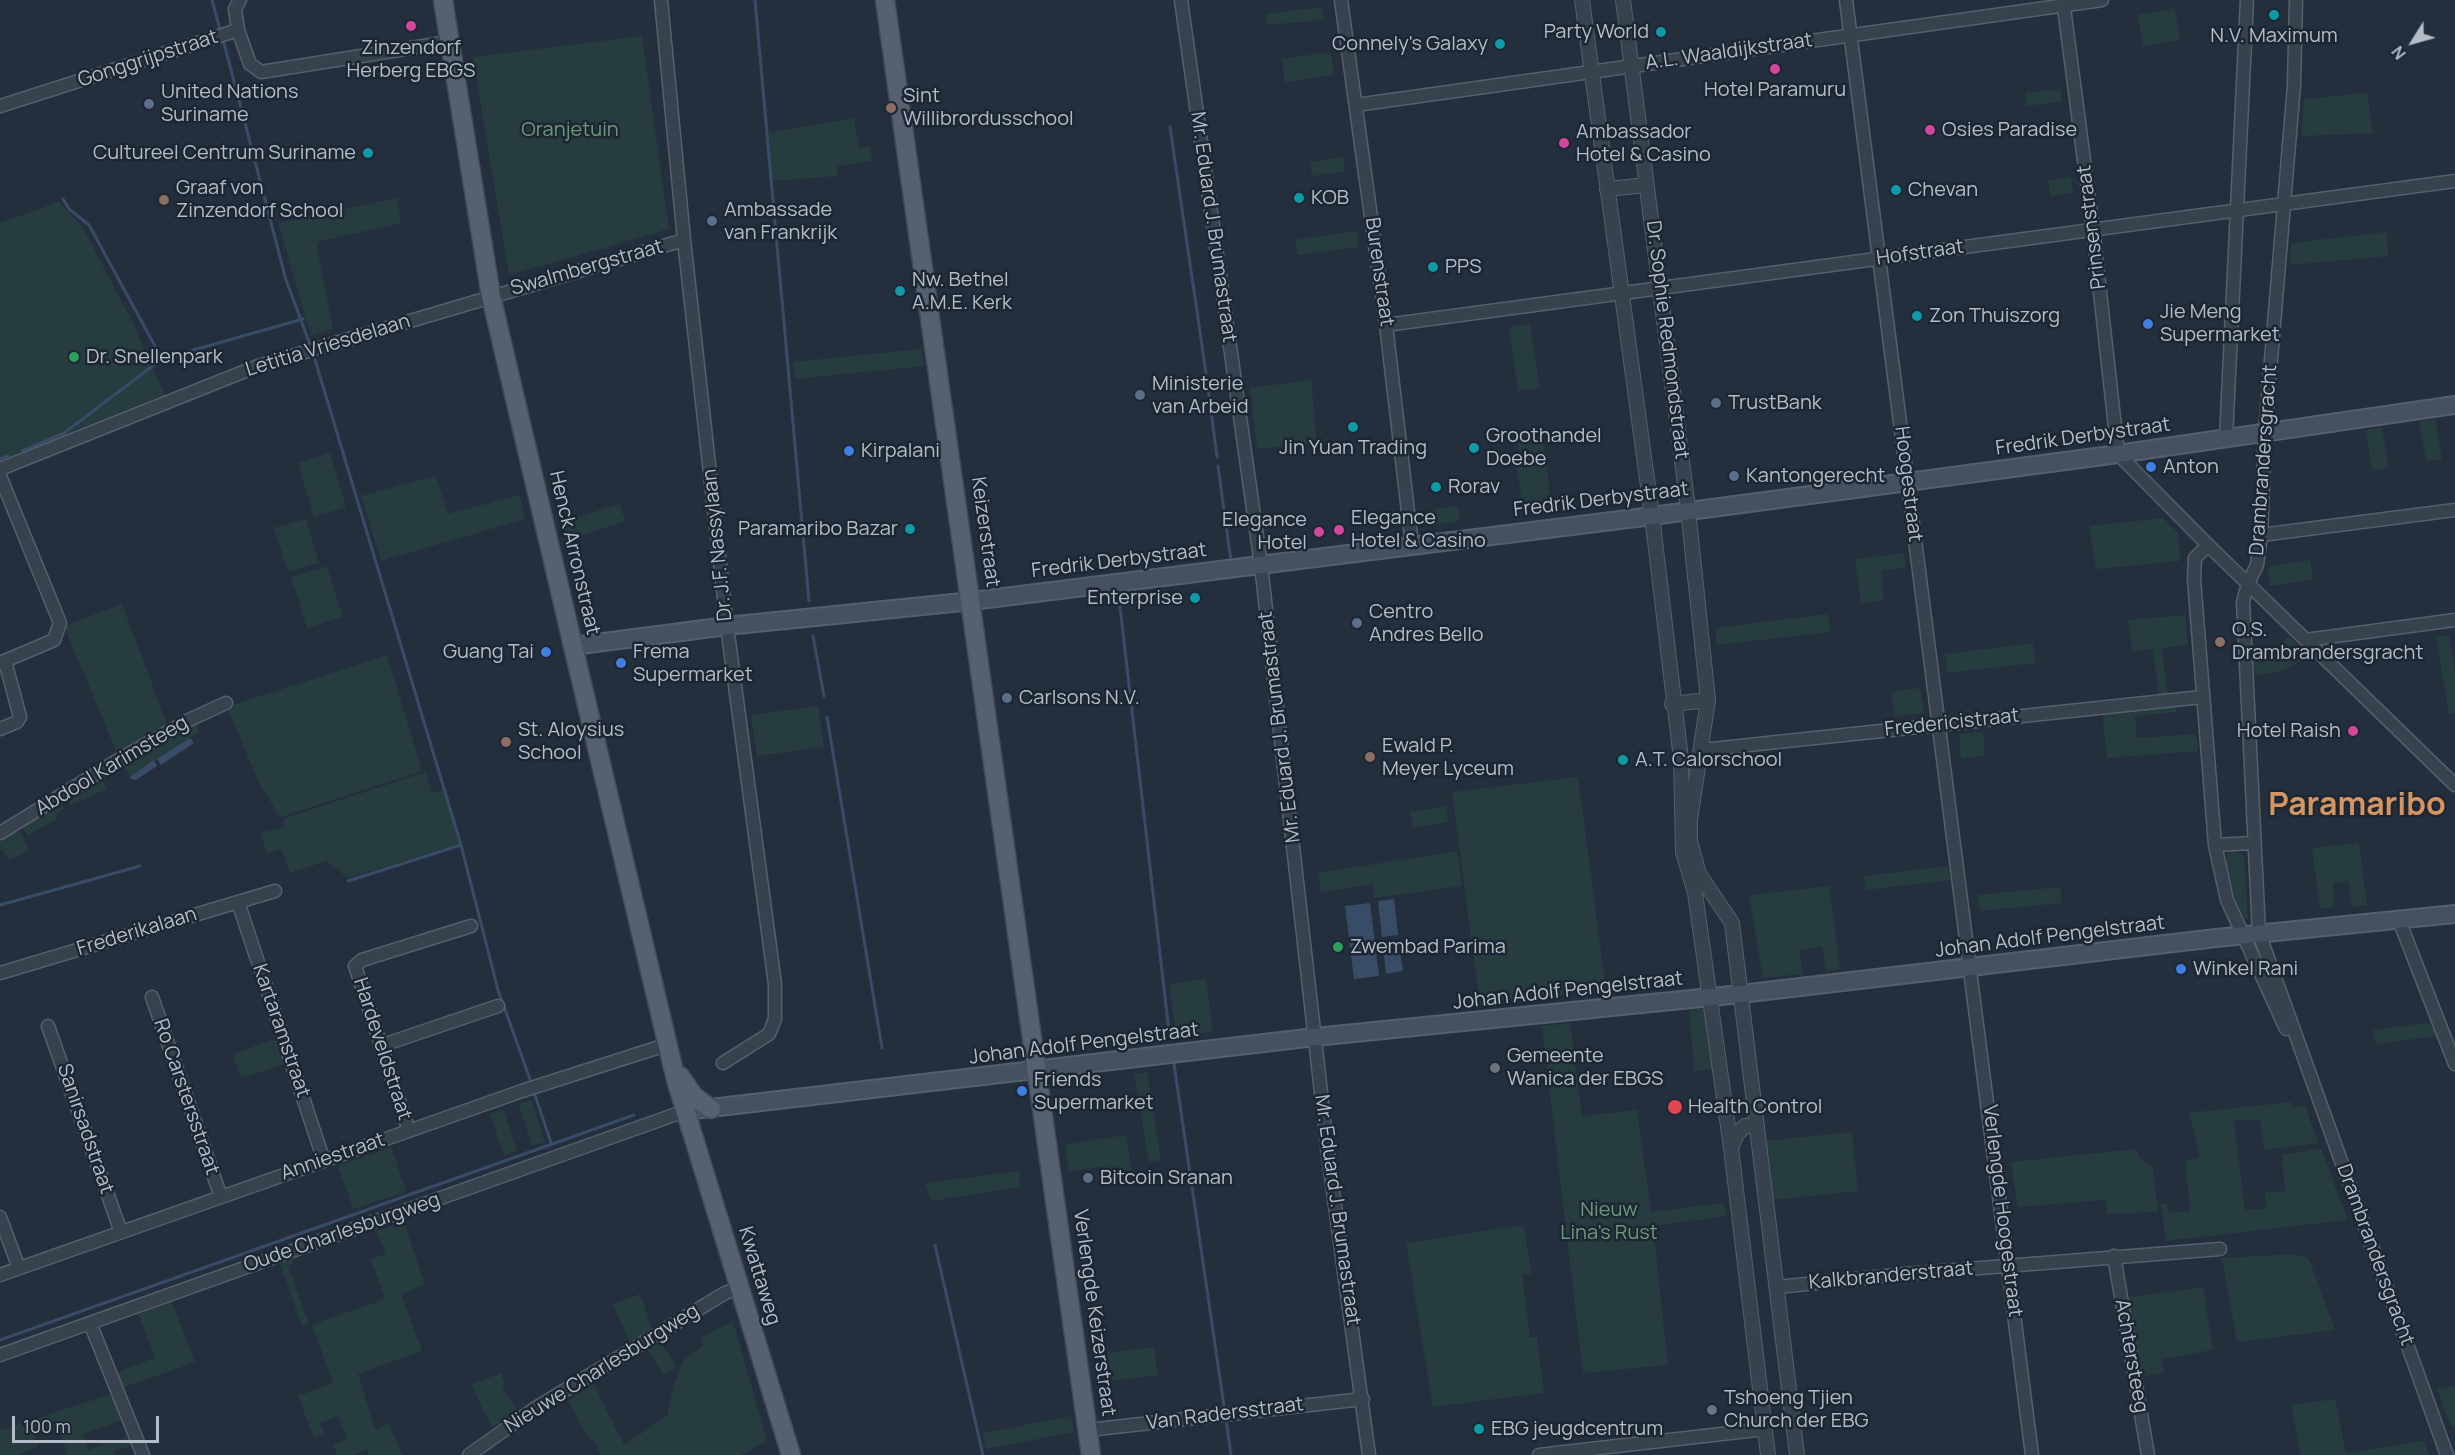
<!DOCTYPE html>
<html>
<head>
<meta charset="utf-8">
<style>
	body { margin:0 }
	#map { position:relative; width:2455px; height:1455px; overflow:hidden; background:#242f3e; font-family:Manrope,sans-serif }
	canvas { display:block }
	.north { position:absolute; left:2383px; top:12px; width:60px; height:60px; -webkit-text-stroke:4px #1d2633; paint-order:stroke; rotate:233deg; font-size:16px; font-weight:700; line-height:24px; text-align:center; color:#b4bcc9 }
	.north::after { content:''; display:block; margin:auto; width:21px; height:27px; background:#b4bcc9; clip-path:polygon(50% 0,100% 100%,50% 72%,0 100%) }
	.scale { position:absolute; left:12px; top:1416px; width:147px; height:27px; box-sizing:border-box; border:3px solid #b4bcc9; border-top:0; padding-left:8px; font-size:18px; line-height:21px; white-space:nowrap; color:#b4bcc9; -webkit-text-stroke:4px #1d2633; paint-order:stroke }
</style>
</head>
<body>
<div id="map">
<canvas width="2455" height="1455"></canvas>
<div class="north">N</div>
<div class="scale">100 m</div>
</div>
<script>
const ctx = document.querySelector('canvas').getContext('2d');
ctx.lineJoin = 'round';
function paint(path, color) { ctx.fillStyle = color; ctx.fill(path, 'evenodd'); }
const toPath = rows => new Path2D(rows.map(r => 'M' + r).join(''));
function strokePath(path, color, width, dash) { ctx.strokeStyle = color; ctx.lineWidth = width; ctx.lineCap = dash ? 'butt' : 'round'; ctx.setLineDash(dash || []); ctx.stroke(path); }
function write(font, color, halo, rows, align = 'center') {
  ctx.font = font + ' Manrope,sans-serif'; ctx.lineWidth = 5; ctx.setLineDash([]); ctx.textBaseline = 'middle'; ctx.strokeStyle = halo; ctx.fillStyle = color; for (const [text, x, y, turn = 0] of rows) {
    ctx.save(); ctx.translate(x, y); ctx.rotate((+turn || 0) * Math.PI / 180); ctx.textAlign = isNaN(turn) ? turn : align; if (halo) ctx.strokeText(text, 0, 0); ctx.fillText(text, 0, 0); ctx.restore();
  }
}
const green = toPath([
	[1322,7,1324,20,1267,25,1266,14],
	[2175,8,2180,40,2143,46,2138,15],
	[642,36,669,229,509,275,473,57],
	[1331,52,1334,75,1285,82,1282,59],
	[2060,89,2062,101,2027,106,2025,93],
	[2367,93,2373,133,2301,136,2304,99],
	[854,118,859,148,870,146,872,161,837,166,837,176,773,181,768,133],
	[1343,157,1345,171,1312,176,1310,162],
	[2071,177,2073,193,2051,196,2048,181],
	[397,198,401,223,316,242,333,329,311,336,278,223],
	[59,202,82,226,131,319,165,395,0,463,0,223],
	[1357,231,1359,247,1298,255,1295,240],
	[2387,232,2388,256,2290,265,2291,243],
	[1530,324,1540,388,1518,391,1509,327],
	[922,349,924,366,795,379,793,362],
	[1311,380,1317,443,1257,449,1250,388],
	[2435,419,2442,459,2426,461,2419,421],
	[2382,427,2389,468,2372,470,2366,430],
	[1543,438,1552,510,1524,515,1515,454,1519,453,1518,443],
	[330,453,346,507,314,517,298,463],
	[436,476,448,514,520,495,525,519,381,561,361,496],
	[619,504,626,521,566,540,562,522],
	[1458,506,1460,521,1432,525,1430,510],
	[2163,518,2178,533,2180,561,2096,569,2089,526],
	[306,519,319,563,288,572,274,528],
	[1904,553,1906,567,1881,571,1884,601,1861,603,1855,559],
	[2310,560,2313,579,2270,586,2267,567],
	[327,566,343,617,307,628,291,577],
	[122,604,168,727,118,755,64,626],
	[1828,614,1830,632,1717,645,1715,628],
	[2185,615,2188,645,2162,648,2168,697,2159,697,2153,649,2132,651,2128,620],
	[2449,635,2455,669,2455,713,2449,714,2436,637],
	[2289,636,2309,657,2284,670,2254,676,2252,647,2256,646,2260,655,2275,650],
	[2033,643,2036,663,1947,673,1945,654],
	[387,655,422,771,280,817,259,783,227,707],
	[1920,688,1924,713,1895,716,1891,692],
	[2176,703,2176,712,2135,716,2137,738,2196,734,2198,751,2107,758,2102,711],
	[818,706,824,747,757,756,751,715],
	[197,721,199,732,130,777,122,763],
	[1983,732,1985,756,1961,758,1959,734],
	[426,772,432,793,443,790,459,844,348,878,327,861,290,873,282,849,267,853,260,833,285,827,283,819],
	[101,777,107,789,71,805,65,796],
	[1578,777,1606,990,1480,1005,1452,792],
	[58,800,64,809,56,814,58,818,28,836,20,825],
	[1446,806,1448,822,1413,828,1410,812],
	[14,830,22,834,30,851,8,860,3,850,0,851,0,837],
	[2359,843,2367,905,2352,907,2348,881,2333,883,2335,907,2320,909,2312,848],
	[1457,851,1462,886,1374,898,1373,884,1321,892,1318,873],
	[2234,851,2244,856,2248,919,2245,919,2238,909,2230,879,2226,860,2228,854],
	[1948,866,1950,880,1866,890,1864,876],
	[1829,886,1840,969,1826,971,1822,946,1799,950,1803,974,1763,978,1749,895],
	[2060,887,2062,903,1980,911,1978,895],
	[1206,979,1213,1032,1176,1036,1169,984],
	[1707,1008,1714,1069,1694,1071,1689,1010],
	[2432,1022,2437,1036,2376,1044,2373,1030],
	[1570,1023,1582,1116,1637,1110,1651,1212,1724,1203,1726,1216,1653,1226,1668,1365,1583,1373,1542,1026],
	[275,1039,284,1064,241,1078,233,1054],
	[1147,1072,1161,1160,1149,1162,1134,1074],
	[532,1100,545,1142,532,1146,519,1104],
	[2291,1102,2293,1107,2305,1105,2318,1143,2264,1150,2260,1119,2234,1121,2245,1210,2266,1209,2265,1193,2285,1191,2282,1155,2321,1149,2348,1220,2166,1241,2161,1204,2167,1204,2169,1213,2190,1211,2185,1161,2200,1158,2189,1113],
	[504,1110,517,1151,504,1155,490,1114],
	[1852,1132,1858,1191,1772,1200,1764,1141],
	[1126,1135,1133,1177,1103,1182,1100,1167,1069,1172,1065,1145],
	[391,1147,406,1192,353,1209,338,1166],
	[2136,1149,2140,1158,2153,1168,2158,1212,2107,1214,2105,1200,2018,1207,2011,1162],
	[1020,1171,1019,1187,931,1201,925,1183],
	[404,1222,425,1285,401,1294,422,1351,358,1374,375,1429,389,1424,402,1455,369,1455,367,1449,353,1455,337,1455,333,1445,347,1439,338,1416,320,1423,325,1435,314,1438,298,1396,333,1383,312,1325,385,1299,371,1259,386,1254,377,1231],
	[1523,1225,1532,1273,1522,1275,1530,1337,1537,1337,1544,1393,1433,1407,1406,1243],
	[2295,1254,2309,1259,2335,1330,2237,1342,2222,1258],
	[290,1257,293,1264,288,1266,309,1324,302,1326,279,1261],
	[2203,1287,2213,1350,2162,1359,2164,1373,2140,1377,2126,1298],
	[640,1294,652,1329,629,1341,613,1304],
	[170,1297,195,1362,119,1389,113,1374,155,1358,137,1310],
	[733,1321,767,1441,741,1455,601,1455,593,1439,590,1441,568,1400,594,1384,624,1445,667,1416,674,1384,683,1361,703,1345,700,1338],
	[658,1339,677,1366,664,1375,645,1347],
	[1154,1347,1158,1375,1100,1382,1096,1354],
	[501,1373,505,1383,502,1388,517,1410,492,1428,471,1384],
	[2455,1386,2455,1427,2451,1427,2437,1388],
	[115,1393,125,1419,83,1434,88,1450,131,1435,134,1444,113,1452,114,1455,68,1455,56,1421,33,1429,38,1447,17,1455,0,1455,0,1430],
	[2335,1399,2346,1453,2424,1441,2429,1455,2301,1455,2291,1405],
	[1071,1416,1074,1432,986,1449,982,1433]
]);
const water = toPath([
	[190,738,194,743,161,765,157,759],
	[154,760,157,766,136,780,131,779,130,777],
	[1394,899,1398,935,1382,937,1378,901],
	[1370,903,1379,976,1354,979,1345,906],
	[1399,944,1403,971,1386,974,1383,947]
]);
const stream = toPath([
	[212,0,221,33],
	[755,0,809,601],
	[223,39,286,280,311,347],
	[1170,127,1206,373],
	[63,199,69,209,89,225,162,359],
	[313,353,461,845,498,990,532,1085],
	[1207,380,1217,457],
	[22,451,64,433,162,359,303,319],
	[0,459,8,456],
	[1218,466,1231,561],
	[1119,598,1169,1032],
	[813,636,824,696],
	[827,717,882,1048],
	[348,881,461,845],
	[0,905,140,866],
	[1174,1064,1225,1413],
	[534,1092,551,1143],
	[935,1245,983,1455],
	[0,1340,634,1115],
	[1226,1419,1231,1455]
]);
const minor = toPath([
	[240,0,235,9,238,30,250,64,261,72,449,42],
	[661,0,684,240,727,626,775,984,775,1019,769,1034,723,1063],
	[1181,0,1261,565,1328,1154,1369,1455],
	[1341,0,1386,325,1412,545],
	[1846,0,2032,1455],
	[2063,0,2093,229,2118,454,2208,545,2455,785],
	[2296,0,2294,85,2265,432,2261,535,2257,565,2248,584,2243,602,2259,933,2447,1455],
	[1356,105,2102,0],
	[0,106,238,30],
	[1386,325,2455,181],
	[2226,438,2247,0],
	[0,469,258,366,684,240],
	[0,476,60,623,54,640,0,663],
	[2261,535,2455,510],
	[2208,545,2195,558,2194,579,2215,845,2227,900,2286,1029],
	[2306,640,2455,620],
	[0,729,17,722,20,717,5,661],
	[1702,750,2202,697],
	[0,833,120,759,189,720,226,703],
	[2215,845,2252,843],
	[238,902,324,1161],
	[2399,920,2455,1064],
	[0,973,275,891],
	[152,997,221,1197],
	[48,1026,121,1232],
	[380,1046,498,1006],
	[409,1131,355,966,362,960,471,926],
	[0,1217,19,1268],
	[2114,1256,2148,1455],
	[0,1275,522,1091,669,1044],
	[1777,1287,1905,1274,2220,1249],
	[90,1323,143,1455],
	[0,1355,685,1111],
	[1088,1430,1363,1399],
	[469,1455,534,1409,725,1293,738,1288],
	[1539,1455,1765,1429]
]);
const tertiary = toPath([
	[1582,0,1652,516,1681,759,1683,852,1695,893,1731,1148,1768,1455],
	[1623,0,1687,500,1708,700,1690,820,1690,841,1699,874,1732,923,1797,1455],
	[1607,189,1647,185],
	[1672,704,1708,700],
	[1731,1148,1737,1134,1745,1126,1757,1126]
]);
const secondary = toPath([
	[573,646,727,626,972,601,1652,516,2118,454,2455,405],
	[685,1111,1315,1037,1741,994,2216,938,2455,914]
]);
const primary = toPath([
	[443,0,491,296,573,646,676,1080,791,1455],
	[885,0,1091,1455],
	[680,1076,693,1095,711,1109]
]);
const markers = [
	[2274,15,6,"#0f9aa8"],
	[411,26,6,"#d1479c"],
	[1661,32,6,"#0f9aa8"],
	[1500,44,6,"#0f9aa8"],
	[1775,69,6,"#d1479c"],
	[149,104,6,"#5c6f8a"],
	[891,108,6,"#8d6e63"],
	[1930,130,6,"#d1479c"],
	[1564,143,6,"#d1479c"],
	[368,153,6,"#0f9aa8"],
	[1896,190,6,"#0f9aa8"],
	[1299,198,6,"#0f9aa8"],
	[164,200,6,"#8d6e63"],
	[712,221,6,"#5c6f8a"],
	[1433,267,6,"#0f9aa8"],
	[900,291,6,"#0f9aa8"],
	[1917,316,6,"#0f9aa8"],
	[2148,324,6,"#3f7fe0"],
	[74,357,6,"#2e9e5b"],
	[1140,395,6,"#5c6f8a"],
	[1716,403,6,"#5c6f8a"],
	[1353,427,6,"#0f9aa8"],
	[1474,448,6,"#0f9aa8"],
	[849,451,6,"#3f7fe0"],
	[2151,467,6,"#3f7fe0"],
	[1734,476,6,"#5c6f8a"],
	[1436,487,6,"#0f9aa8"],
	[910,529,6,"#0f9aa8"],
	[1339,530,6,"#d1479c"],
	[1319,532,6,"#d1479c"],
	[1195,598,6,"#0f9aa8"],
	[1357,623,6,"#5c6f8a"],
	[2220,642,6,"#8d6e63"],
	[546,652,6,"#3f7fe0"],
	[621,663,6,"#3f7fe0"],
	[1007,698,6,"#5c6f8a"],
	[2353,731,6,"#d1479c"],
	[506,742,6,"#8d6e63"],
	[1370,757,6,"#8d6e63"],
	[1623,760,6,"#0f9aa8"],
	[1338,947,6,"#2e9e5b"],
	[2181,969,6,"#3f7fe0"],
	[1495,1068,6,"#6b7280"],
	[1022,1091,6,"#3f7fe0"],
	[1675,1107,8,"#e0444e"],
	[1088,1178,6,"#5c6f8a"],
	[1712,1410,6,"#6b7280"],
	[1479,1429,6,"#0f9aa8"]
];
const poiNames = [
	["Party World",1649,32,"right"],
	["N.V. Maximum",2274,36,"center"],
	["Connely's Galaxy",1488,44,"right"],
	["Zinzendorf",411,48,"center"],
	["Herberg EBGS",411,71,"center"],
	["Hotel Paramuru",1775,90,"center"],
	["United Nations",161,92],
	["Suriname",161,115],
	["Sint",903,96],
	["Willibrordusschool",903,119],
	["Osies Paradise",1942,130],
	["Ambassador",1576,132],
	["Hotel & Casino",1576,155],
	["Cultureel Centrum Suriname",356,153,"right"],
	["Graaf von",176,188],
	["Zinzendorf School",176,211],
	["Chevan",1908,190],
	["KOB",1311,198],
	["Ambassade",724,210],
	["van Frankrijk",724,233],
	["PPS",1445,267],
	["Nw. Bethel",912,280],
	["A.M.E. Kerk",912,303],
	["Jie Meng",2160,312],
	["Supermarket",2160,335],
	["Zon Thuiszorg",1929,316],
	["Dr. Snellenpark",86,357],
	["Ministerie",1152,384],
	["van Arbeid",1152,407],
	["TrustBank",1728,403],
	["Groothandel",1486,436],
	["Doebe",1486,459],
	["Jin Yuan Trading",1353,448,"center"],
	["Kirpalani",861,451],
	["Anton",2163,467],
	["Kantongerecht",1746,476],
	["Rorav",1448,487],
	["Elegance",1351,518],
	["Hotel & Casino",1351,541],
	["Elegance",1307,520,"right"],
	["Hotel",1307,543,"right"],
	["Paramaribo Bazar",898,529,"right"],
	["Enterprise",1183,598,"right"],
	["Centro",1369,612],
	["Andres Bello",1369,635],
	["O.S.",2232,630],
	["Drambrandersgracht",2232,653],
	["Guang Tai",534,652,"right"],
	["Frema",633,652],
	["Supermarket",633,675],
	["Carlsons N.V.",1019,698],
	["St. Aloysius",518,730],
	["School",518,753],
	["Hotel Raish",2341,731,"right"],
	["Ewald P.",1382,746],
	["Meyer Lyceum",1382,769],
	["A.T. Calorschool",1635,760],
	["Zwembad Parima",1350,947],
	["Winkel Rani",2193,969],
	["Gemeente",1507,1056],
	["Wanica der EBGS",1507,1079],
	["Friends",1034,1080],
	["Supermarket",1034,1103],
	["Health Control",1688,1107],
	["Bitcoin Sranan",1100,1178],
	["Tshoeng Tjien",1724,1398],
	["Church der EBG",1724,1421],
	["EBG jeugdcentrum",1491,1429]
];
const streetNames = [
	["A.L. Waaldijkstraat",1729,52,-8],
	["Gonggrijpstraat",148,59,-18],
	["Mr. Eduard J. Brumastraat",1213,227,82],
	["Prinsenstraat",2092,227,-97],
	["Hofstraat",1920,253,-8],
	["Swalmbergstraat",587,268,-16],
	["Burenstraat",1379,272,82],
	["Dr. Sophie Redmondstraat",1667,340,83],
	["Letitia Vriesdelaan",328,346,-17],
	["Fredrik Derbystraat",2083,437,-8],
	["Drambrandersgracht",2264,460,-86],
	["Hoogestraat",1908,484,83],
	["Fredrik Derbystraat",1601,500,-7],
	["Keizerstraat",985,532,82],
	["Dr. J.F. Nassylaan",718,545,-96],
	["Henck Arronstraat",574,553,77],
	["Fredrik Derbystraat",1119,561,-7],
	["Fredericistraat",1952,723,-6],
	["Mr. Eduard J. Brumastraat",1280,727,-97],
	["Abdool Karimsteeg",112,766,-31],
	["Frederikalaan",137,932,-17],
	["Johan Adolf Pengelstraat",2050,937,-7],
	["Johan Adolf Pengelstraat",1568,991,-6],
	["Kartaramstraat",281,1031,71],
	["Johan Adolf Pengelstraat",1084,1044,-7],
	["Hardeveldstraat",382,1049,72],
	["Ro Carstersstraat",186,1097,71],
	["Sanirsadstraat",85,1129,71],
	["Anniestraat",333,1157,-19],
	["Mr. Eduard J. Brumastraat",1337,1210,82],
	["Verlengde Hoogestraat",2002,1211,83],
	["Oude Charlesburgweg",342,1233,-19],
	["Drambrandersgracht",2375,1255,70],
	["Kwattaweg",759,1276,73],
	["Kalkbranderstraat",1891,1276,-5],
	["Verlengde Keizerstraat",1094,1313,82],
	["Achtersteeg",2131,1356,80],
	["Nieuwe Charlesburgweg",602,1369,-32],
	["Van Radersstraat",1225,1414,-7]
];
const parkNames = [
	["Oranjetuin",570,130],
	["Nieuw",1609,1210],
	["Lina's Rust",1609,1233]
];
const townNames = [
	["Paramaribo",2357,806]
];
paint(green, '#263c3f');
paint(water, '#394c67');
strokePath(stream, '#394c67', 3);
strokePath(minor, '#565f6c', 15);
strokePath(tertiary, '#565f6c', 16);
strokePath(secondary, '#565f6c', 20);
strokePath(primary, '#414a57', 21);
strokePath(minor, '#38414e', 12);
strokePath(tertiary, '#38414e', 14);
strokePath(secondary, '#465061', 16);
strokePath(primary, '#56606e', 18);
for (const [x, y, r, color] of markers) { const dot = new Path2D(); dot.arc(x, y, r, 0, 2 * Math.PI); ctx.fillStyle = color; ctx.fill(dot); strokePath(dot, '#1d2633', 2); }
write('20px', '#b4bcc9', '#1d2633', poiNames, 'left');
write('20px', '#b4bcc9', '#1d2633', streetNames);
write('20px', '#6b9a76', '#1d2633', parkNames);
write('bold 32px', '#d59563', '#1d2633', townNames);
</script>
</body>
</html>
